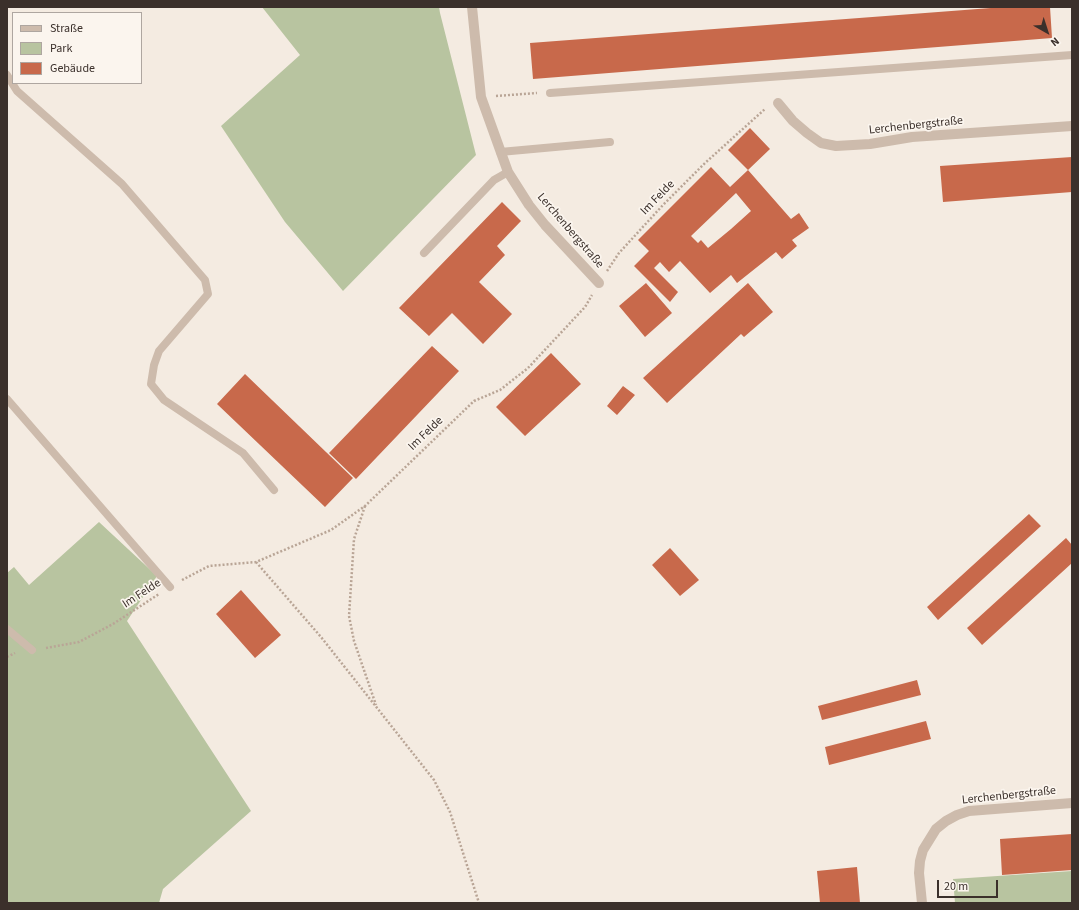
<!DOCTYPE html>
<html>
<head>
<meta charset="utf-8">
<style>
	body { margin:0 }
	#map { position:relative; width:1079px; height:910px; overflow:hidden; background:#f4ebe1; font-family:"Source Sans 3",sans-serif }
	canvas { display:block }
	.frame { position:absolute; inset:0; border:8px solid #3b302b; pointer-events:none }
	.legend { position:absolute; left:12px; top:12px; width:130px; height:72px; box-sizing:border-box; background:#fbf5ee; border:1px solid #aea6a0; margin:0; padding:5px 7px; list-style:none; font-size:12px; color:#3b302b }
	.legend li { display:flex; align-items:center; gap:8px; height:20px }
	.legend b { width:20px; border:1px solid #aea6a0 }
	.north { position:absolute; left:1027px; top:12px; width:40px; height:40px; -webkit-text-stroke:3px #fbf5ee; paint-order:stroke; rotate:141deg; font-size:11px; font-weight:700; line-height:16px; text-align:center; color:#3b302b }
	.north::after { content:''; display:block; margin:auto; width:14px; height:18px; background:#3b302b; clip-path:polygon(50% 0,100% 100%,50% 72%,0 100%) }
	.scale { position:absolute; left:937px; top:880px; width:61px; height:18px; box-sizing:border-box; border:2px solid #3b302b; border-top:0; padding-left:5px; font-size:12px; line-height:14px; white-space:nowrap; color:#3b302b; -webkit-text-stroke:3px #fbf5ee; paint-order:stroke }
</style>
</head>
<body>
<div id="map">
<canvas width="1079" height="910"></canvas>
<div class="frame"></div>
<ul class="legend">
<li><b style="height:5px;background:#cdbbac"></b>Straße</li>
<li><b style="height:11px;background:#b8c4a0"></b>Park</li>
<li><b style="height:11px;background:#c8694b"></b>Gebäude</li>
</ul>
<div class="north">N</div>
<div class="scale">20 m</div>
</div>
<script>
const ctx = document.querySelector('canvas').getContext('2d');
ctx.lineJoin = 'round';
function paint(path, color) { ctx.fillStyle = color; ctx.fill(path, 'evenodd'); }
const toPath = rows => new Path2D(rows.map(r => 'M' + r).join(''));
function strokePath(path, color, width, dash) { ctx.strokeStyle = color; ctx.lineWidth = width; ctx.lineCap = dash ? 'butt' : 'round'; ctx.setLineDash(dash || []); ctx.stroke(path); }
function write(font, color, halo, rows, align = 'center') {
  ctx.font = font + ' "Source Sans 3",sans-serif'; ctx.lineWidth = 3.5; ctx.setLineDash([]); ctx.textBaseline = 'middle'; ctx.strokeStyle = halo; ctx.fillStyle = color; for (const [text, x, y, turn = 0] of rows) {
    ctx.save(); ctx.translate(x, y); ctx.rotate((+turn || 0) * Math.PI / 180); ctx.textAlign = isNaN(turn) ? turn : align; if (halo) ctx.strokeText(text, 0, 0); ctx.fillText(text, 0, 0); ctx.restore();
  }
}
const green = toPath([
	[262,7,439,7,440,13,476,155,343,291,285,222,221,126,300,55],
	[99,522,157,576,127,621,251,811,163,889,159,903,7,903,7,573,14,567,29,585],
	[1072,871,1072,903,955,903,953,879]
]);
const building = toPath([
	[1004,7,1050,7,1052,38,533,79,530,43],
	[750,128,770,149,748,170,728,150],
	[1072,157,1072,192,943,202,940,166],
	[711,167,730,187,748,170,791,219,799,213,809,228,792,240,797,246,782,259,776,252,737,283,731,275,710,293,680,261,669,272,660,262,654,268,678,292,670,302,634,266,649,251,638,240],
	[736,193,751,211,731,229,708,248,701,240,698,243,691,236],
	[502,202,521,221,497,246,505,255,479,282,512,314,483,344,452,313,429,336,399,308],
	[646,283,672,313,645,337,619,306],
	[748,283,773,312,744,337,741,334,667,403,643,378],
	[432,346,459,371,356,479,329,453],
	[551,353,581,384,525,436,496,407],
	[245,374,353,478,325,507,217,404],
	[623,386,635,395,617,415,607,406],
	[1029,514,1041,526,938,620,927,607],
	[1066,538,1072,545,1072,563,982,645,967,628],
	[670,548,699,580,680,596,652,565],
	[241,590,281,635,255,658,216,614],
	[917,680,921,695,822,720,818,706],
	[926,721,931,739,829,765,825,747],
	[1072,834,1072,870,1002,875,1000,839],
	[857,867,860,903,820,903,817,871]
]);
const path = toPath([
	[496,96,537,93],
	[607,271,619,253,663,205,705,163,765,109],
	[365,506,354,539,349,616,354,641,376,705],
	[256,562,321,637,434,780,450,812,479,903],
	[182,580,209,566,256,562,331,530,365,506,474,401,500,390,528,368,585,307,592,295],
	[46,648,79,642,113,624,159,594],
	[7,657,15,653]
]);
const service = toPath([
	[7,75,17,91,122,184,205,280,208,294,159,351,154,365,151,384,164,400,243,453,274,490],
	[550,93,1072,55],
	[500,152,610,142],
	[424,253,494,180,508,172],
	[7,399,170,587],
	[7,629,32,650]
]);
const minor = toPath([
	[472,7,481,97,508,172,529,205,545,225,599,283],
	[778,103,793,121,807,133,821,143,836,146,870,144,912,137,1072,126],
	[922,903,919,873,920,861,923,850,936,829,946,821,957,815,969,811,1072,803]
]);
const streetNames = [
	["Lerchenbergstraße",916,126,-6],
	["Im Felde",658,198,-46],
	["Lerchenbergstraße",570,231,49],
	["Im Felde",426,434,-44],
	["Im Felde",142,594,-33],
	["Lerchenbergstraße",1009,796,-6]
];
paint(green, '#b8c4a0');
paint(building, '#c8694b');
strokePath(path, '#b9a596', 2.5, [2, 2]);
strokePath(service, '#cdbbac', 8);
strokePath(minor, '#cdbbac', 10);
write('12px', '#3b302b', '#fbf5ee', streetNames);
</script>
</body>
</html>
